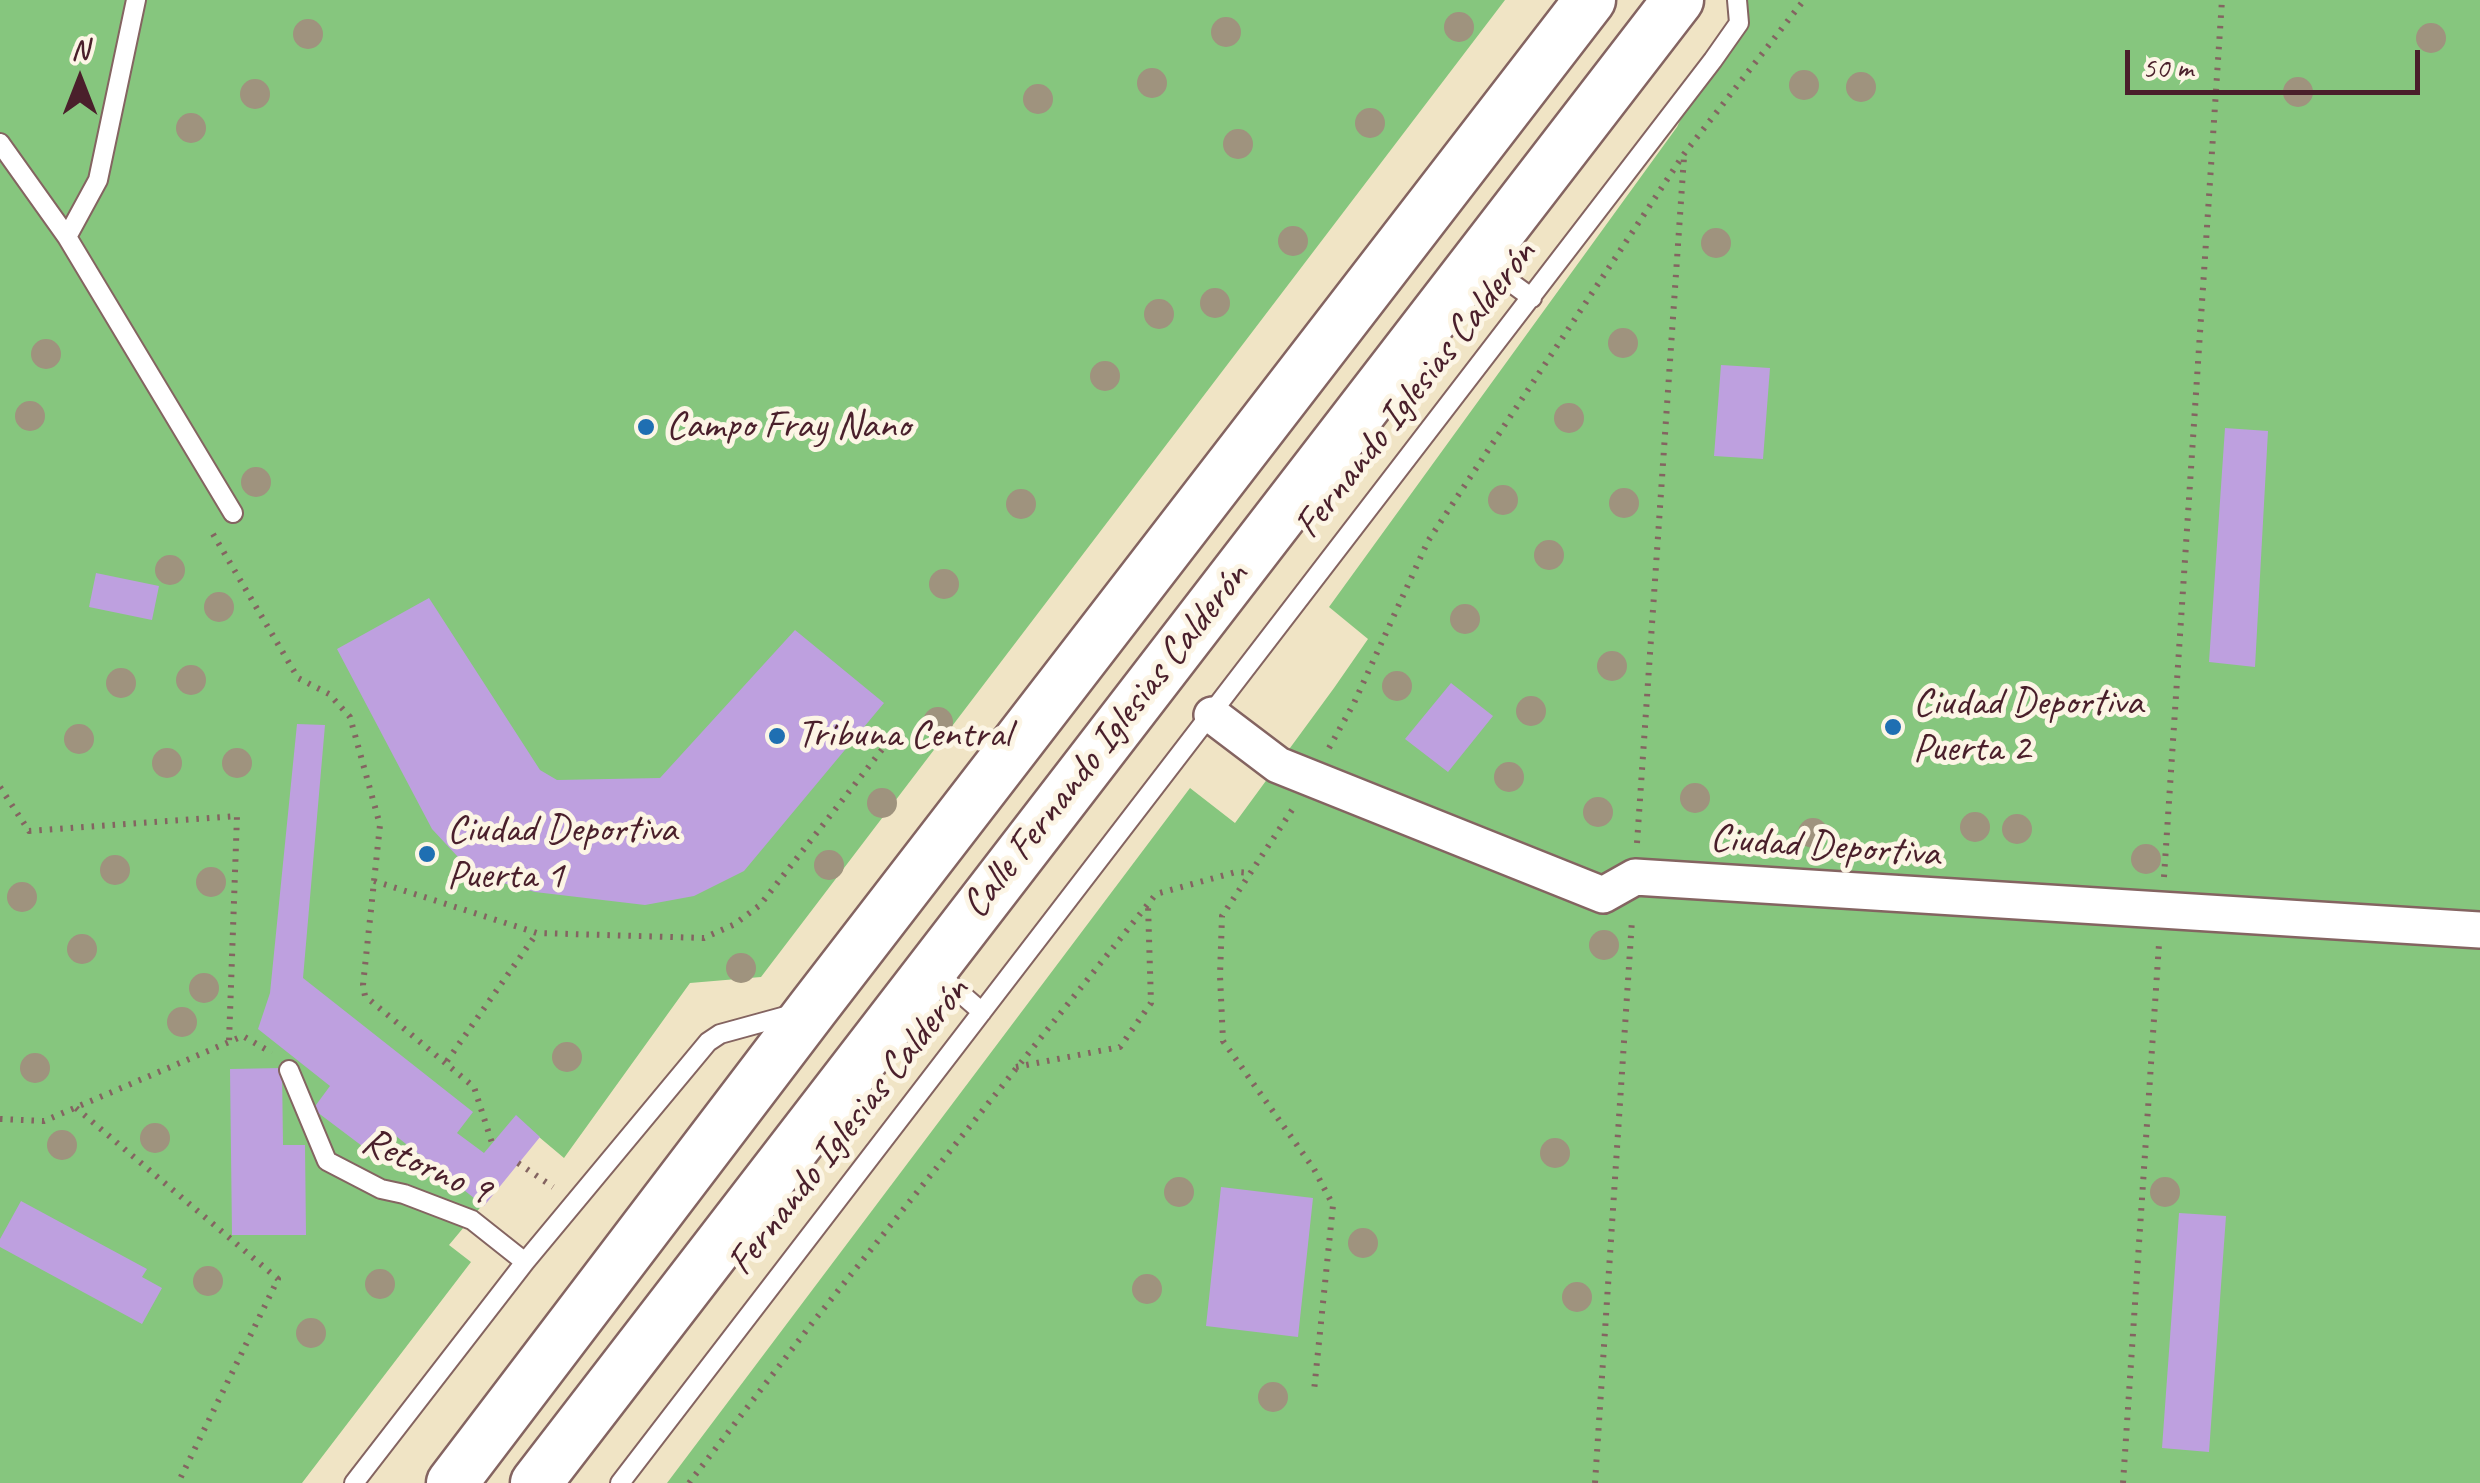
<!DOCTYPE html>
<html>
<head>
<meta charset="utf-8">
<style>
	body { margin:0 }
	#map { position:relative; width:2480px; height:1483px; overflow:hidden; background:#f0e4c5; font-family:Caveat,sans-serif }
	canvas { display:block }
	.north { position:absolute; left:30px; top:30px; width:100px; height:100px; -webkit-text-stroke:8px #fcf5e5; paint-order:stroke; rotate:0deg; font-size:28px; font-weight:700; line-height:40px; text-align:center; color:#4a1f2b }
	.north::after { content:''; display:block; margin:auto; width:35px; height:45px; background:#4a1f2b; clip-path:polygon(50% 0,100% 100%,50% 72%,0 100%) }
	.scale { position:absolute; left:2125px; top:50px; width:295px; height:45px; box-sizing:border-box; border:5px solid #4a1f2b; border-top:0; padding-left:12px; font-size:30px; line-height:35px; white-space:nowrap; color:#4a1f2b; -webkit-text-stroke:8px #fcf5e5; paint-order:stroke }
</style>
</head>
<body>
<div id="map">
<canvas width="2480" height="1483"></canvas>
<div class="north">N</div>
<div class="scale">50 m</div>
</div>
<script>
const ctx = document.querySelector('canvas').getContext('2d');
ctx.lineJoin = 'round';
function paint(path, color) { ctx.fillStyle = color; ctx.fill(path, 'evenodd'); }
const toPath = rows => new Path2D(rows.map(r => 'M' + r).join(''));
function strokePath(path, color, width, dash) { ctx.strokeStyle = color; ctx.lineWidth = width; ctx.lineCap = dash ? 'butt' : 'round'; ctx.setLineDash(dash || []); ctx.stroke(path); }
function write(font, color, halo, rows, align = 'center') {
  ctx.font = font + ' Caveat,sans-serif'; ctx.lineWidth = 10; ctx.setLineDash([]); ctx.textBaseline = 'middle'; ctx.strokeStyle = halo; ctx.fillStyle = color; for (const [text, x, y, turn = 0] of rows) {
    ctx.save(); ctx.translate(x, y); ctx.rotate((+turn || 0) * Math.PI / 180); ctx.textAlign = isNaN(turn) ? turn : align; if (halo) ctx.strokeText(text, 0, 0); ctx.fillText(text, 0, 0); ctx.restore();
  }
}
const green = toPath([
	[0,0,1505,0,761,977,690,983,564,1158,539,1137,449,1245,471,1262,302,1483,0,1483],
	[1739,0,2480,0,2480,1483,667,1483,1190,788,1235,823,1334,688,1368,639,1329,607,1677,127]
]);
const building = toPath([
	[1721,365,1770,368,1763,459,1714,456],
	[2225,428,2268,431,2255,667,2209,662],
	[96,573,159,586,152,620,89,607],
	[429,598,540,770,557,780,660,778,795,630,884,703,744,871,694,896,645,905,535,892,496,881,458,857,432,829,337,649],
	[1451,683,1493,716,1448,772,1405,739],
	[297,724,325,725,303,978,473,1112,457,1133,484,1153,516,1115,540,1137,484,1206,396,1136,378,1158,313,1109,330,1086,258,1029,270,993],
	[282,1068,283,1145,305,1145,306,1235,232,1235,230,1069],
	[1221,1187,1313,1198,1298,1337,1206,1326],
	[21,1201,147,1269,142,1277,162,1288,142,1324,0,1247,0,1239],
	[2179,1213,2226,1216,2209,1452,2162,1448]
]);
const path = toPath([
	[213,534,298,678,329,694,350,717,380,825,363,985,365,996,474,1087,492,1143],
	[1329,748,1354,703,1428,541,1684,154,1804,0],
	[0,787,29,831,237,816,229,1042],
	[1292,810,1222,916,1220,976,1223,1041,1314,1169,1333,1205,1314,1391],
	[1637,843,1684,157],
	[2164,877,2222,0],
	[374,881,537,933,704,938,735,924,760,905,899,728],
	[447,1061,537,933],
	[1016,1067,1120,1047,1151,1003,1148,905],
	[76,1108,278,1279,178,1483],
	[0,1119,44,1121,243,1036,272,1053],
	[518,1163,553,1187],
	[689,1483,813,1322,1156,894,1236,872,1252,873],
	[1595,1483,1632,920],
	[2123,1483,2159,944]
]);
const lane = toPath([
	[0,143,67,237,98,180,136,0],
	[67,237,233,513],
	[1480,260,1532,298],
	[935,971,982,1012],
	[289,1070,327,1161,381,1189,404,1194,472,1220,525,1262],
	[354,1483,525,1262,708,1042,720,1034,793,1014],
	[620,1483,1713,60,1739,23,1737,0]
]);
const street = toPath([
	[1212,715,1278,765,1603,895,1635,877,2480,930]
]);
const secondary = toPath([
	[452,1483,813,1008,1590,0],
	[536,1483,1678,0]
]);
const trees = [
	[1459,27],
	[1226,32],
	[308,34],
	[2431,38],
	[1152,83],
	[1804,85],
	[1861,87],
	[2298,92],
	[255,94],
	[1038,99],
	[1370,123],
	[191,128],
	[1238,144],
	[1293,241],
	[1716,243],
	[1215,303],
	[1159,314],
	[1623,343],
	[46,354],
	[1105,376],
	[30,416],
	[1569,418],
	[256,482],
	[1503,500],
	[1624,503],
	[1021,504],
	[1549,555],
	[170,570],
	[944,584],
	[219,607],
	[1465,619],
	[1612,666],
	[191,680],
	[121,683],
	[1397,686],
	[1531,711],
	[938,722],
	[79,739],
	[167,763],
	[237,763],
	[1509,777],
	[1695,798],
	[882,803],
	[1598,812],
	[1975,827],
	[2017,829],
	[1813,833],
	[2146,859],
	[829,865],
	[115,870],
	[211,882],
	[22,897],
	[1604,945],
	[82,949],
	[741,968],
	[204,988],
	[182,1022],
	[567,1057],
	[35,1068],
	[155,1138],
	[62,1145],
	[1555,1153],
	[1179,1192],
	[2165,1192],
	[1363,1243],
	[208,1281],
	[380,1284],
	[1147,1289],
	[1577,1297],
	[311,1333],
	[1273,1397]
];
const markers = [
	[646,427,10,"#1f6fb2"],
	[1893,727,10,"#1f6fb2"],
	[777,736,10,"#1f6fb2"],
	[427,854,10,"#1f6fb2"]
];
const streetNames = [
	["Fernando Iglesias Calderón",1416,390,-52],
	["Calle Fernando Iglesias Calderón",1106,741,-52],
	["Ciudad Deportiva",1825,847,4],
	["Fernando Iglesias Calderón",849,1127,-52],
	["Retorno 9",426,1167,24]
];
const poiNames = [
	["Campo Fray Nano",666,427],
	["Ciudad Deportiva",1913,704],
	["Puerta 2",1913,750],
	["Tribuna Central",797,736],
	["Ciudad Deportiva",447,831],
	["Puerta 1",447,877]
];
paint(green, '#86c67e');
paint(building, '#bea0df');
strokePath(lane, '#846461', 22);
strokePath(street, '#846461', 40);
strokePath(secondary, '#846461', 55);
strokePath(path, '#846461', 6, [2.5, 8]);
strokePath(lane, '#fff', 18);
strokePath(street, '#fff', 35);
strokePath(secondary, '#fff', 50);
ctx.fillStyle = '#9f937e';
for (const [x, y] of trees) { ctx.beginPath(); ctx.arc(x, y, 15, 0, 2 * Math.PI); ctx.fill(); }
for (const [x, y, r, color] of markers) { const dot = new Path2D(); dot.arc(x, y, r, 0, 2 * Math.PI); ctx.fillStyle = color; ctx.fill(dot); strokePath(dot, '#fcf5e5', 4); }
write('40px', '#4a1f2b', '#fcf5e5', streetNames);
write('40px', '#4a1f2b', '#fcf5e5', poiNames, 'left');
</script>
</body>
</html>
